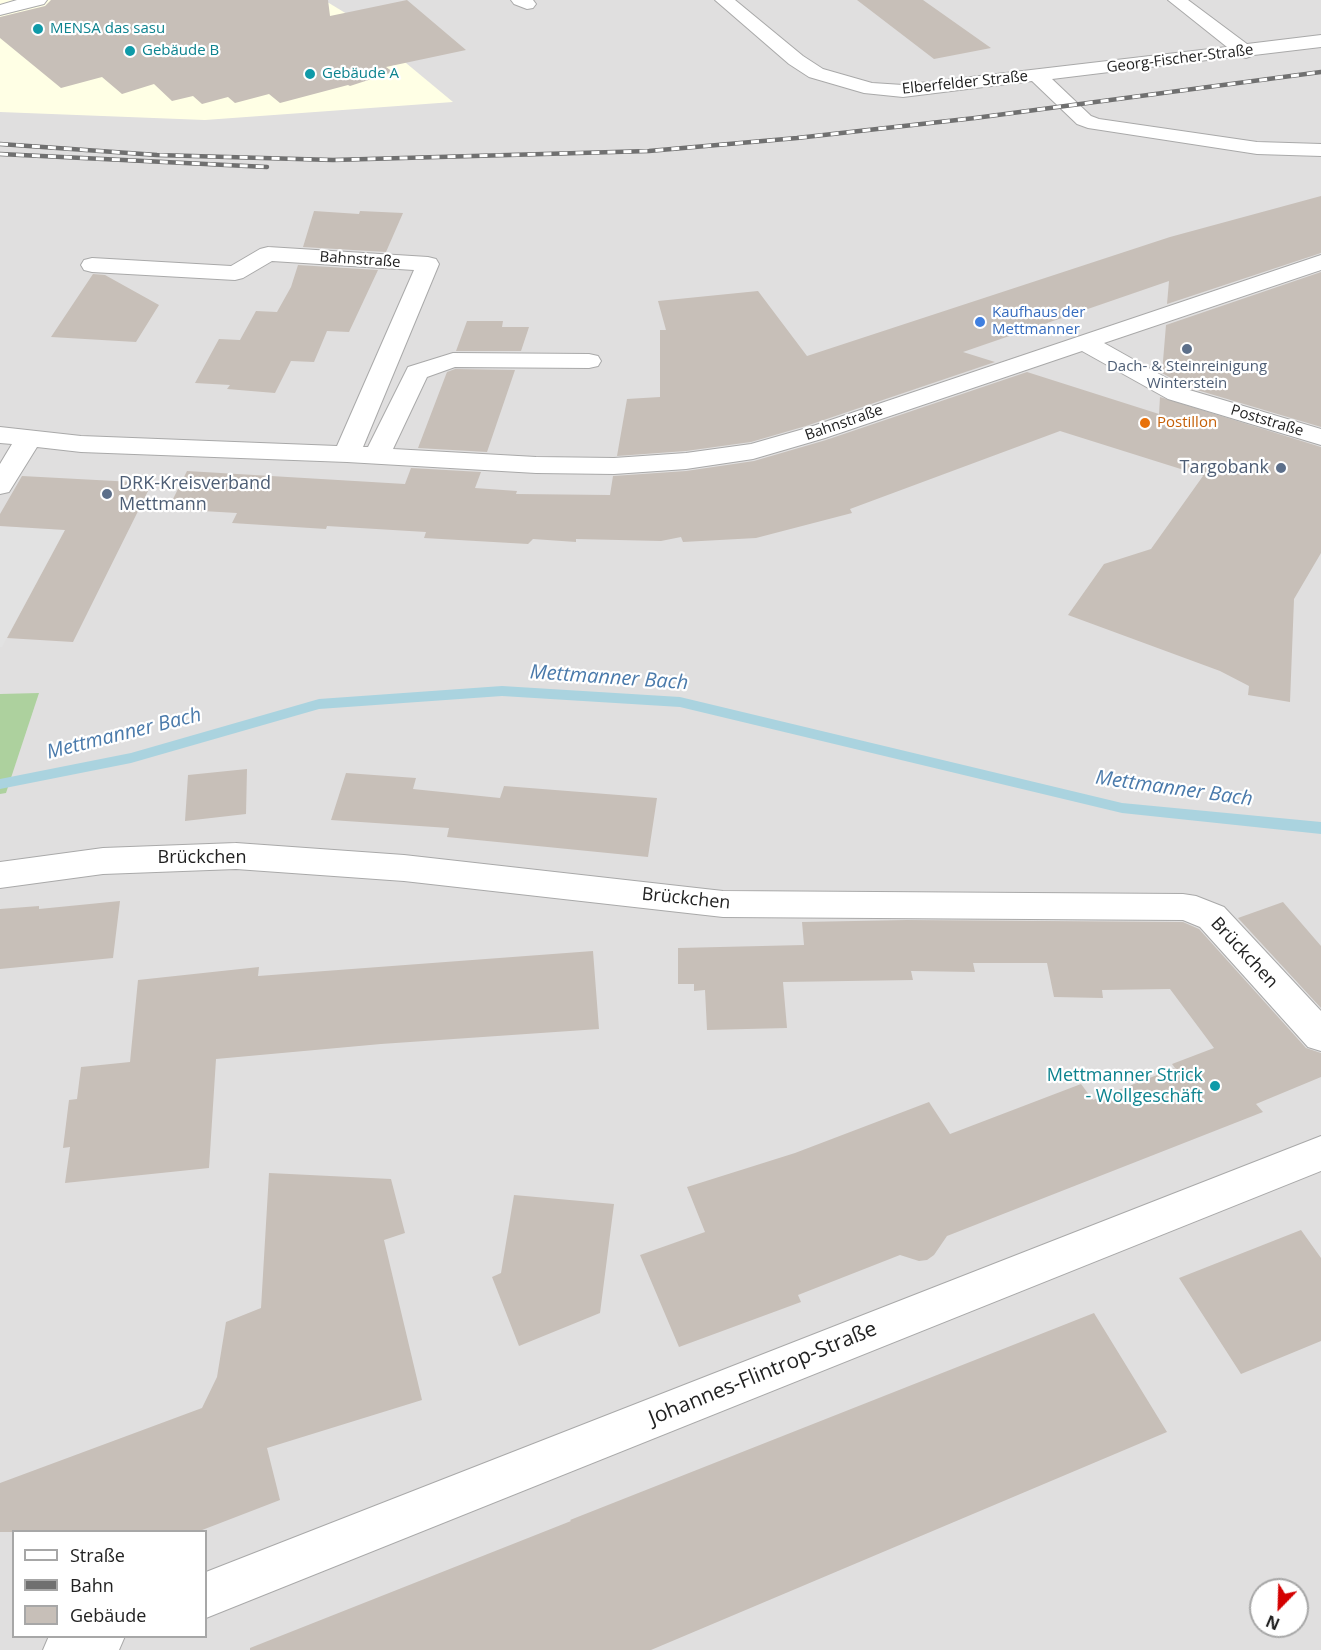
<!DOCTYPE html>
<html>
<head>
<meta charset="utf-8">
<style>
	body { margin:0 }
	#map { position:relative; width:1321px; height:1650px; overflow:hidden; background:#f2efe9; font-family:"Open Sans",sans-serif }
	canvas { display:block }
	.legend { position:absolute; left:12px; top:1530px; width:195px; height:108px; box-sizing:border-box; background:#fff; border:2px solid #a7a7a7; margin:0; padding:8px 10px; list-style:none; font-size:18px; color:#222 }
	.legend li { display:flex; align-items:center; gap:12px; height:30px }
	.legend b { width:30px; border:2px solid #a7a7a7 }
	.north { position:absolute; left:1249px; top:1578px; width:60px; height:60px; box-sizing:border-box; background:#fff; border:2px solid #a7a7a7; border-radius:50%; rotate:203deg; font-size:16px; font-weight:700; line-height:24px; text-align:center; color:#222 }
	.north::after { content:''; display:block; margin:auto; width:21px; height:27px; background:#d40000; clip-path:polygon(50% 0,100% 100%,50% 72%,0 100%) }
</style>
</head>
<body>
<div id="map">
<canvas width="1321" height="1650"></canvas>
<ul class="legend">
<li><b style="height:8px;background:#fff"></b>Straße</li>
<li><b style="height:8px;background:#707070"></b>Bahn</li>
<li><b style="height:16px;background:#c7bfb8"></b>Gebäude</li>
</ul>
<div class="north">N</div>
</div>
<script>
const ctx = document.querySelector('canvas').getContext('2d');
ctx.lineJoin = 'round';
function paint(path, color) { ctx.fillStyle = color; ctx.fill(path, 'evenodd'); }
const toPath = rows => new Path2D(rows.map(r => 'M' + r).join(''));
function strokePath(path, color, width, dash) { ctx.strokeStyle = color; ctx.lineWidth = width; ctx.lineCap = dash ? 'butt' : 'round'; ctx.setLineDash(dash || []); ctx.stroke(path); }
function write(font, color, halo, rows, align = 'center') {
  ctx.font = font + ' "Open Sans",sans-serif'; ctx.lineWidth = 4.5; ctx.setLineDash([]); ctx.textBaseline = 'middle'; ctx.strokeStyle = halo; ctx.fillStyle = color; for (const [text, x, y, turn = 0] of rows) {
    ctx.save(); ctx.translate(x, y); ctx.rotate((+turn || 0) * Math.PI / 180); ctx.textAlign = isNaN(turn) ? turn : align; if (halo) ctx.strokeText(text, 0, 0); ctx.fillText(text, 0, 0); ctx.restore();
  }
}
const residential = toPath([
	[0,0,1321,0,1321,1650,0,1650],
	[14,1532,206,1532,206,1636,14,1636],
	[1261,1590,1297,1590,1297,1626,1261,1626]
]);
const education = toPath([
	[0,0,324,0,347,14,453,102,205,120,0,112]
]);
const forest = toPath([
	[39,693,6,793,0,794,0,694]
]);
const parking = toPath([
	[0,526,65,530,2,647,0,647]
]);
const stream = toPath([
	[502,686,680,697,1122,803,1321,822,1321,834,1122,813,680,707,502,696,319,709,131,763,0,789,0,779,131,753,319,699,502,686]
]);
const building = toPath([
	[51,0,328,0,330,16,407,0,466,50,386,67,393,72,350,86,348,85,280,103,269,94,235,103,228,97,202,104,193,96,172,101,154,84,122,94,102,77,61,88,0,38,0,17,45,6],
	[857,0,923,0,991,48,934,59],
	[1321,196,1321,253,1167,304,1169,281,963,352,995,362,806,426,751,442,686,451,617,456,627,399,660,397,660,330,666,330,658,301,758,291,807,356,1170,237],
	[314,211,359,214,360,211,403,213,386,252,303,247],
	[298,265,378,270,349,332,327,331,314,362,291,361,275,393,227,389,230,385,195,383,219,339,240,340,256,311,277,312,291,287],
	[1321,272,1321,427,1187,387,1162,373,1166,325],
	[93,274,105,275,159,305,136,342,51,337],
	[467,321,503,321,502,327,529,327,521,351,456,351],
	[455,369,515,370,487,452,418,448,447,372],
	[1027,372,1159,414,1160,397,1321,447,1321,553,1294,599,1290,702,1248,695,1249,686,1220,671,1068,615,1104,564,1151,549,1203,476,1060,431,850,509,852,513,756,538,683,542,681,537,661,541,576,539,576,542,533,539,528,544,424,538,426,532,327,526,326,529,232,523,237,513,168,509,187,471,405,484,411,468,481,472,475,488,517,491,516,494,610,495,613,476,686,471,754,461,826,440],
	[22,476,152,483,73,642,7,638,65,530,0,526,0,514],
	[247,769,246,814,185,821,188,775],
	[346,773,416,778,413,789,500,798,504,786,657,798,648,857,447,837,449,828,331,820],
	[120,901,113,958,0,969,0,909,39,906,39,909],
	[1283,902,1321,946,1321,1008,1238,918],
	[907,920,1183,922,1199,929,1306,1048,1321,1053,1321,1077,1256,1104,1263,1112,947,1236,934,1255,927,1260,919,1261,900,1255,798,1295,801,1302,679,1347,640,1255,705,1232,687,1187,795,1153,929,1102,950,1134,1081,1084,1093,1100,1175,1068,1172,1064,1214,1048,1170,989,1102,990,1103,998,1054,997,1047,963,973,963,975,972,911,971,913,980,783,982,787,1028,707,1030,705,990,694,991,694,984,678,984,678,948,804,945,802,922],
	[593,951,599,1029,381,1044,216,1059,209,1168,65,1183,70,1147,63,1148,69,1100,77,1099,81,1067,130,1062,138,980,259,967,258,976],
	[269,1173,391,1179,405,1233,384,1240,422,1400,267,1448,280,1500,197,1532,0,1532,0,1483,202,1408,217,1377,226,1322,261,1308],
	[514,1195,614,1204,600,1313,519,1346,492,1277,501,1273],
	[1301,1230,1321,1258,1321,1341,1241,1374,1179,1278],
	[1094,1313,1167,1432,651,1650,250,1650,250,1648,571,1521,570,1520]
]);
const minor = toPath([
	[17,0,47,0,44,4,0,15,0,5,17,0],
	[511,0,533,0,536,4,533,8,527,9,514,4,511,0],
	[715,0,735,0,803,56,823,69,872,83,903,85,1227,47,1168,0,1188,0,1247,44,1321,35,1321,47,1254,55,1246,58,1240,56,1052,79,1091,116,1099,119,1257,142,1321,144,1321,156,1257,154,1088,128,1077,124,1032,81,903,97,864,93,809,77,789,64,715,0],
	[268,247,428,257,436,259,439,264,363,447,368,447,408,367,453,353,589,354,598,356,601,361,598,366,589,368,455,367,427,377,393,449,536,457,614,458,686,453,751,444,807,428,1321,255,1321,270,1104,343,1186,389,1321,429,1321,445,1168,399,1082,351,825,438,753,459,686,469,614,474,536,473,347,462,81,452,37,447,9,492,0,494,0,464,12,444,0,443,0,427,81,436,337,446,414,270,272,261,243,278,235,280,92,272,84,270,81,265,84,260,92,258,231,266,260,249,268,247],
	[236,843,404,855,723,891,1183,894,1196,896,1224,907,1321,1011,1321,1051,1308,1047,1200,927,1183,920,723,917,404,881,236,869,103,874,0,888,0,862,103,848,236,843],
	[1321,1136,1321,1171,206,1618,206,1572,1321,1136],
	[49,1636,125,1636,119,1650,43,1650,49,1636]
]);
const rail = toPath([
	[0,144,157,155,333,160,649,151,797,138,975,118,1321,72],
	[0,154,267,167]
]);
const markers = [
	[38,29,6,"#0f9aa8"],
	[130,51,6,"#0f9aa8"],
	[310,74,6,"#0f9aa8"],
	[980,322,6,"#3f7fe0"],
	[1187,349,6,"#5c6f8a"],
	[1145,423,6,"#e8710a"],
	[1281,468,6,"#5c6f8a"],
	[107,494,6,"#5c6f8a"],
	[1215,1086,6,"#0f9aa8"]
];
const farCulturenames = [
	["MENSA das sasu",50,29],
	["Gebäude B",142,51],
	["Gebäude A",322,74]
];
const farStreetnames = [
	["Georg-Fischer-Straße",1180,59,-7],
	["Elberfelder Straße",965,83,-6],
	["Bahnstraße",360,260,4],
	["Poststraße",1267,421,17],
	["Bahnstraße",844,423,-19]
];
const farShopnames = [
	["Kaufhaus der",992,313],
	["Mettmanner",992,330]
];
const farServicenames = [
	["Dach- & Steinreinigung",1187,367],
	["Winterstein",1187,384]
];
const farFoodnames = [
	["Postillon",1157,423]
];
const serviceNames = [
	["Targobank",1269,468],
	["DRK-Kreisverband",119,484,"left"],
	["Mettmann",119,505,"left"]
];
const streetNames = [
	["Brückchen",202,858],
	["Brückchen",686,899,6],
	["Brückchen",1244,953,47]
];
const cultureNames = [
	["Mettmanner Strick",1203,1076],
	["- Wollgeschäft",1203,1097]
];
const waterNames = [
	["Mettmanner Bach",609,678,4],
	["Mettmanner Bach",124,734,-14],
	["Mettmanner Bach",1174,789,8]
];
const nearStreetnames = [
	["Johannes-Flintrop-Straße",763,1374,-22]
];
paint(residential, '#e0dfdf');
paint(education, '#ffffe5');
paint(forest, '#add19e');
paint(parking, '#e2e2e2');
paint(stream, '#aad3df');
paint(building, '#c7bfb8');
strokePath(minor, '#a9a9a9', 2);
paint(minor, '#fff');
strokePath(rail, '#707070', 4.5);
strokePath(rail, '#fff', 3, [8]);
for (const [x, y, r, color] of markers) { const dot = new Path2D(); dot.arc(x, y, r, 0, 2 * Math.PI); ctx.fillStyle = color; ctx.fill(dot); strokePath(dot, '#fff', 2); }
write('15px', '#0d838f', '#fff', farCulturenames, 'left');
write('15px', '#222', '#fff', farStreetnames);
write('15px', '#366cbe', '#fff', farShopnames, 'left');
write('15px', '#4e5e75', '#fff', farServicenames);
write('15px', '#c56008', '#fff', farFoodnames, 'left');
write('18px', '#4e5e75', '#fff', serviceNames, 'right');
write('18px', '#222', '#fff', streetNames);
write('18px', '#0d838f', '#fff', cultureNames, 'right');
write('italic 20px', '#4a7aab', '#fff', waterNames);
write('21px', '#222', '#fff', nearStreetnames);
</script>
</body>
</html>
